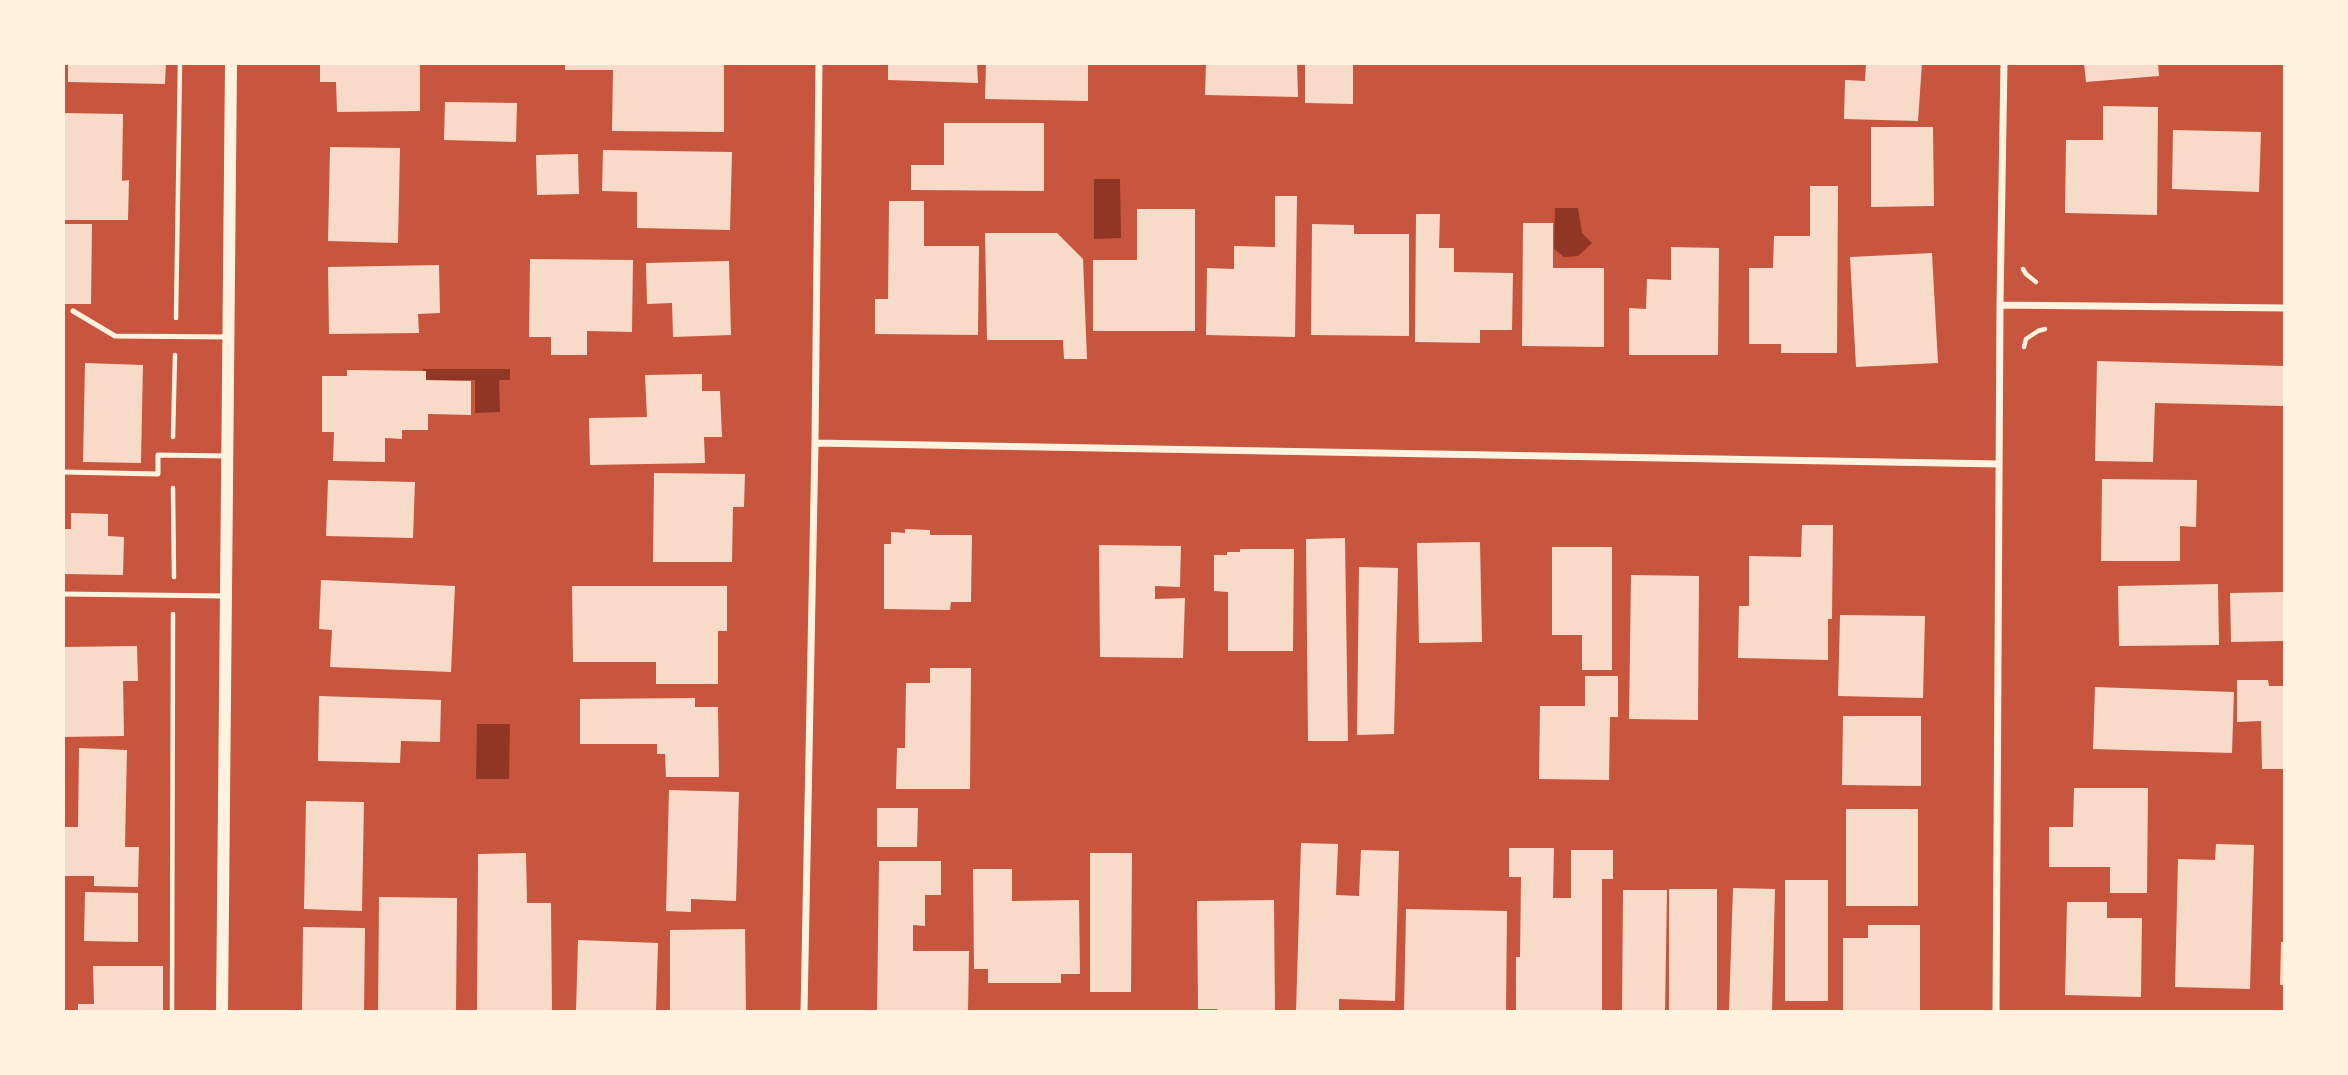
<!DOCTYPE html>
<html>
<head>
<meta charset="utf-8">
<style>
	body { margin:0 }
	#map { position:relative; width:2348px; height:1075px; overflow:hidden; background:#c8553d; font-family:Barlow,sans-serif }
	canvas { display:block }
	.frame { position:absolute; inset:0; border:65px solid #fff3e0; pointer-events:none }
</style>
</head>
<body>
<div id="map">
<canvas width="2348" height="1075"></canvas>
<div class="frame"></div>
</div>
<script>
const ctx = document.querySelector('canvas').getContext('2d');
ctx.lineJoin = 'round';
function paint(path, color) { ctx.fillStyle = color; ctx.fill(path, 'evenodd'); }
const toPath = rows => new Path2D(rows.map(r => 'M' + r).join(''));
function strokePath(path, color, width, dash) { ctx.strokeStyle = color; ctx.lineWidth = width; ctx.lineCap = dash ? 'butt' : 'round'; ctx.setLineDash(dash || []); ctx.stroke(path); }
const water = toPath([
	[1094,179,1120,179,1121,238,1094,239],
	[1555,208,1578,208,1582,233,1592,243,1578,256,1564,257,1554,249],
	[423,369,510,369,510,380,499,380,500,412,475,413,475,380,423,381],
	[477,724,510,724,509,779,476,779]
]);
const building = toPath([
	[68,63,166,63,165,84,68,82],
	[320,63,420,63,420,111,337,112,336,82,320,82],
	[565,63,724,63,724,132,612,131,613,70,565,70],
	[888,63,977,63,978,83,888,80],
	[986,63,1088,63,1088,101,985,99],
	[1206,63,1297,63,1298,97,1205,95],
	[1305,63,1353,63,1353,104,1305,103],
	[1866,63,1922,63,1918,121,1844,119,1845,80,1865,81],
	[2084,63,2158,63,2159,76,2086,82],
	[445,102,517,103,516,142,444,140],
	[2103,106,2158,107,2157,215,2065,213,2066,140,2103,140],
	[63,113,123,114,122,181,129,180,128,220,63,220],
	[944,123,1044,123,1044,191,911,190,911,165,944,165],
	[1871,127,1933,127,1934,206,1871,207],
	[2173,130,2261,132,2259,192,2172,189],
	[330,147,400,148,398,243,328,241],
	[603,150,732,152,730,230,637,228,637,192,602,191],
	[578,154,579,194,537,195,536,155],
	[1810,186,1838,186,1837,353,1781,353,1781,344,1749,344,1749,268,1773,268,1774,236,1810,236],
	[1275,196,1297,196,1295,337,1206,335,1207,268,1234,269,1234,246,1275,247],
	[889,201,924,201,924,246,979,246,978,335,875,334,875,299,888,299],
	[1137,209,1195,209,1195,331,1093,331,1093,260,1137,260],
	[1416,214,1440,214,1439,248,1454,248,1454,272,1513,273,1512,330,1480,330,1480,343,1415,342],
	[1523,223,1553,223,1553,268,1604,268,1604,347,1522,346],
	[63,224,92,224,91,304,63,304],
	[1312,224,1354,225,1354,234,1409,234,1409,336,1311,335],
	[985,233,1057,233,1083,259,1087,359,1064,359,1063,340,987,340],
	[1671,247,1719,248,1718,355,1629,355,1629,308,1646,309,1647,279,1671,280],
	[1932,253,1938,363,1856,367,1850,257],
	[530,259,633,260,632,332,587,331,587,355,551,355,551,337,529,337],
	[729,261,731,335,673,337,672,303,647,304,646,263],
	[439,265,440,313,418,314,419,333,329,334,328,267],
	[2097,361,2284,366,2283,406,2155,403,2153,462,2095,461],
	[85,363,143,365,141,463,83,462],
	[347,370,426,371,426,380,471,381,471,415,428,414,428,430,402,430,402,439,385,438,385,462,333,461,334,432,322,432,322,376,347,376],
	[702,374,702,391,720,391,722,437,704,437,705,463,590,465,589,418,647,417,645,375],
	[654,473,745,474,744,507,733,507,732,562,653,562],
	[2102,479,2197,480,2196,527,2180,526,2180,561,2101,561],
	[328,480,415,482,413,538,326,536],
	[71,513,108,514,108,536,124,537,123,575,63,574,63,529,71,529],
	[1802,525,1833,525,1832,619,1828,619,1828,660,1738,658,1739,606,1749,606,1749,556,1801,557],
	[905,529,930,530,930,535,972,535,971,602,951,602,950,610,884,609,884,544,891,544,891,532,905,533],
	[1345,538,1348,741,1308,741,1306,539],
	[1480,542,1482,642,1419,643,1417,543],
	[1099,545,1181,546,1180,587,1155,586,1155,599,1185,598,1183,658,1100,657],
	[1552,547,1612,547,1612,670,1582,670,1582,635,1552,635],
	[1240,549,1294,549,1293,651,1228,651,1228,592,1214,591,1214,555,1227,555,1227,552,1240,552],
	[1359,567,1398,568,1394,734,1357,735],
	[1631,575,1699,576,1698,720,1629,719],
	[321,580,455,586,451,672,330,667,332,630,319,629],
	[2218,584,2219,645,2119,646,2118,586],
	[572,586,727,586,727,631,718,631,718,684,656,684,656,662,573,662],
	[2285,592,2285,641,2231,642,2230,593],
	[1840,615,1925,616,1923,698,1838,696],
	[137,646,138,681,123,681,124,736,63,737,63,647],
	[930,668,971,668,970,789,896,789,897,748,905,748,906,683,930,683],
	[1585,676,1618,676,1618,717,1610,717,1609,780,1539,779,1540,706,1585,706],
	[2237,680,2268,680,2269,686,2285,686,2285,769,2262,769,2261,721,2237,722],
	[2095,687,2234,692,2232,753,2093,749],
	[319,696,441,700,440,742,401,741,400,763,318,761],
	[695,698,695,707,718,707,719,777,666,777,665,754,657,754,657,744,580,744,580,699],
	[1843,716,1921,716,1921,786,1842,785],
	[79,748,127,750,125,847,139,847,138,887,94,886,94,876,63,876,63,827,78,827],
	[2074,788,2148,788,2147,893,2110,893,2110,867,2049,867,2049,827,2073,827],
	[669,790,739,792,736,901,691,899,691,912,666,911],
	[306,801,364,802,362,911,304,909],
	[877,808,918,808,917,847,877,847],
	[1846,809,1918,809,1918,906,1846,906],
	[1301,843,1338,844,1336,895,1359,896,1361,850,1399,851,1395,1001,1339,999,1339,1012,1296,1012],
	[2216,844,2254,845,2250,989,2175,987,2178,859,2215,860],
	[1509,848,1554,848,1553,898,1571,898,1571,850,1613,850,1613,879,1602,879,1602,1012,1516,1012,1516,957,1520,957,1521,877,1509,877],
	[526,853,527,903,551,903,552,1012,477,1012,478,854],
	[1090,853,1132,853,1131,992,1090,992],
	[879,861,941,861,941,895,925,895,925,926,913,925,913,951,969,951,968,1012,877,1012],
	[973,869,1012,869,1012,901,1079,900,1080,974,1061,974,1061,983,988,983,988,969,974,969],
	[1785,880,1828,880,1828,1001,1785,1001],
	[1733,888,1775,889,1772,1011,1729,1010],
	[1669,889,1717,889,1717,1012,1669,1012],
	[1623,890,1667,890,1665,1012,1622,1012],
	[85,892,138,893,138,942,84,941],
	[379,897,457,898,456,1012,378,1012],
	[1274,900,1275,1012,1218,1012,1217,1009,1198,1009,1197,901],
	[2067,902,2107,902,2107,918,2142,918,2141,997,2065,995],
	[1406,909,1507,911,1506,1012,1404,1012],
	[1868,925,1920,925,1920,1012,1843,1012,1843,938,1868,938],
	[303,927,365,928,364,1012,302,1012],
	[745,929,746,1012,670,1012,670,930],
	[578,940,658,943,656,1012,576,1012],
	[2281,942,2285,942,2285,985,2280,985],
	[93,966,163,966,163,1012,78,1012,78,1004,94,1004]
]);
const path = toPath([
	[2023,269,2026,274,2036,282],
	[176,318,180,63],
	[2024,347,2026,339,2038,331,2045,329],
	[173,437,175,355],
	[173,488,174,577],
	[172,1012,173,614]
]);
const service = toPath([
	[73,311,115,336,228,337],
	[63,472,158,474,158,455,227,456],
	[63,594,224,596]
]);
const minor = toPath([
	[2000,305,2285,308],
	[815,443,1999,464],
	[804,1012,815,443,819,63],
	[1996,1012,2000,305,2004,63]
]);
const tertiary = toPath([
	[222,1012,231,63]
]);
paint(water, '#8f3625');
paint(building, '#f7dbc8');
strokePath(path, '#fff3e0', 4.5);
strokePath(service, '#fff3e0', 5);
strokePath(minor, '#fff3e0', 7);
strokePath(tertiary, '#fff3e0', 12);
</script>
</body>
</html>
